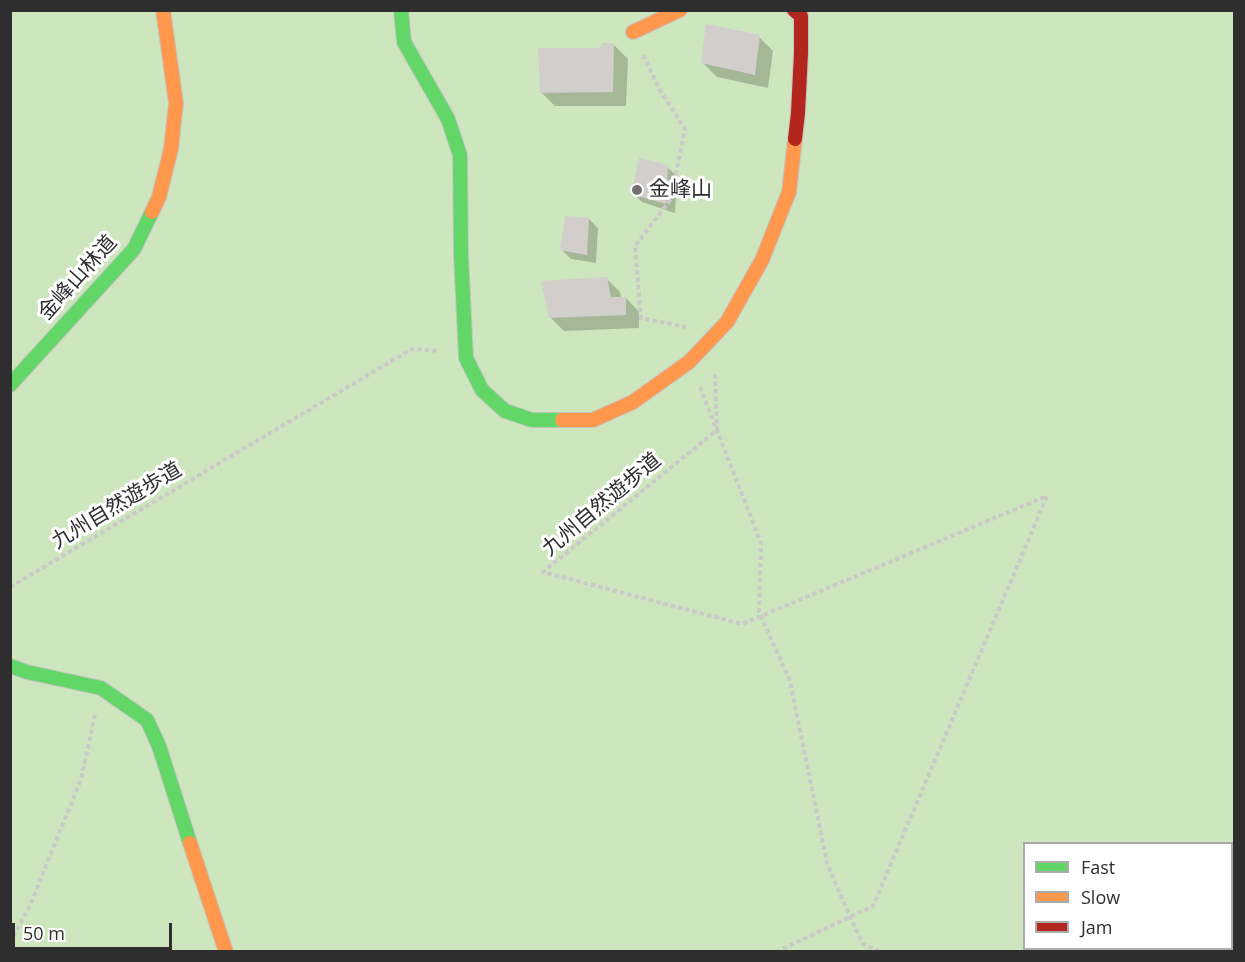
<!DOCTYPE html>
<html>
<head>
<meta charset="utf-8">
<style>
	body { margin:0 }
	#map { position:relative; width:1245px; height:962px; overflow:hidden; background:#ece8e4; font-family:"Open Sans",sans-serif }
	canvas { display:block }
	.frame { position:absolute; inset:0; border:12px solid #2e2e2e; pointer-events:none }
	.legend { position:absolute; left:1023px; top:842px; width:210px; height:108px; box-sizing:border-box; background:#fff; border:2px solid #ababab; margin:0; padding:8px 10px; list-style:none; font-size:18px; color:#2e2e2e }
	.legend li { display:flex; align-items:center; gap:12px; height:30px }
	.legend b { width:30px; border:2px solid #ababab }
	.scale { position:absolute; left:12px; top:923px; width:160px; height:27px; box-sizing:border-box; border:3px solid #2e2e2e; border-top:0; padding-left:8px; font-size:18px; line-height:21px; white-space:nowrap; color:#2e2e2e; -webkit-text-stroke:4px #fff; paint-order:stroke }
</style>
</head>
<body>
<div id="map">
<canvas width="1245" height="962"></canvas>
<div class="frame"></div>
<ul class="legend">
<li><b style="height:8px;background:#63d668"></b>Fast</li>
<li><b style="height:8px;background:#ff974d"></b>Slow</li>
<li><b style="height:8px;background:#b3261e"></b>Jam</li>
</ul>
<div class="scale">50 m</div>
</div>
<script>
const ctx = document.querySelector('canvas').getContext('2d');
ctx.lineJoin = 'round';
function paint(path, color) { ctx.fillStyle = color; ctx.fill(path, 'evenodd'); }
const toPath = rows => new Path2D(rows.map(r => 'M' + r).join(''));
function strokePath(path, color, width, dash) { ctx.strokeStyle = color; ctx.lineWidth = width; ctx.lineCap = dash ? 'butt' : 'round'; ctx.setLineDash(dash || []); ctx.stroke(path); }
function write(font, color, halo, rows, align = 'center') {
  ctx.font = font + ' "Open Sans","Noto Sans JP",sans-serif'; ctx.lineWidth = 6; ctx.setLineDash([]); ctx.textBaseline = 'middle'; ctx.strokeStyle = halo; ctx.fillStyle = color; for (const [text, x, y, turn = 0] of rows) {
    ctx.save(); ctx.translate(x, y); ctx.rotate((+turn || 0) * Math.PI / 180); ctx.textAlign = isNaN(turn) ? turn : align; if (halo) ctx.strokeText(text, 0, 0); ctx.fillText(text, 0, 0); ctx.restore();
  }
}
const green = toPath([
	[10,11,1234,11,1234,951,11,951],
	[1024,844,1232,844,1232,948,1024,948]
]);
const shadow = toPath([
	[759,37,773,51,768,88,717,77,703,63],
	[614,45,628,59,626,106,555,106,541,92,601,49],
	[667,167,677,176,675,213,642,202,633,193],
	[589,219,598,228,596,263,571,259,562,250],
	[606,278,620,292,621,298,626,298,639,312,639,328,564,331,550,317]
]);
const building = toPath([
	[706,24,760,35,755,75,701,63],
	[602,43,614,43,613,92,540,93,538,48,600,48],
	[639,158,668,165,666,204,631,194],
	[565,216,589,218,587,255,560,250],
	[607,277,611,297,626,297,626,315,549,318,541,281]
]);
const path = toPath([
	[643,55,661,92,685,129,671,199,635,246,641,318,686,327],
	[715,374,717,430,543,572,742,624,1047,496,873,906,776,952],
	[700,387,761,543,759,612,790,681,827,863,847,910,863,944,881,952],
	[10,587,412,349,439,351],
	[1232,906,1234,905],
	[10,943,31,903,81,779,95,715],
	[1125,952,1132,948]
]);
const fast = toPath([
	[401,10,404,42,448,119,460,155,461,255,466,358,482,390,505,411,532,420,562,420],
	[10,385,134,249,152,212],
	[10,666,27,672,101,688,147,720,159,746,190,843]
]);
const slow = toPath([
	[633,32,680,10],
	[152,212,159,197,171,149,176,103,163,10],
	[562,420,593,420,633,402,689,362,727,322,762,260,789,192,795,139],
	[190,843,226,952]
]);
const jam = toPath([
	[794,10,801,16,801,53,798,113,795,139]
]);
const markers = [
	[637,190,6,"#706f6e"]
];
const poiNames = [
	["金峰山",649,190]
];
const streetNames = [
	["金峰山林道",78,278,-48],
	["九州自然遊歩道",602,505,-40],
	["九州自然遊歩道",117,506,-31]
];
paint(green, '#cee6be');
paint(shadow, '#0003');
paint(building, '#d1cecb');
strokePath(fast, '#c5c4c5', 16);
strokePath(slow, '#c5c4c5', 16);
strokePath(jam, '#c5c4c5', 16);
strokePath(path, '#c9c9c8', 4, [4.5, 3]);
strokePath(fast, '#63d668', 14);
strokePath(slow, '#ff974d', 14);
strokePath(jam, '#b3261e', 14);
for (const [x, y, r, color] of markers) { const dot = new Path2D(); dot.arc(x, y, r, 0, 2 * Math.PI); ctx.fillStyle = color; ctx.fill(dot); strokePath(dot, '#fff', 2); }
write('21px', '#2e2e2e', '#fff', poiNames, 'left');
write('21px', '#2e2e2e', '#fff', streetNames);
</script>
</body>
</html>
